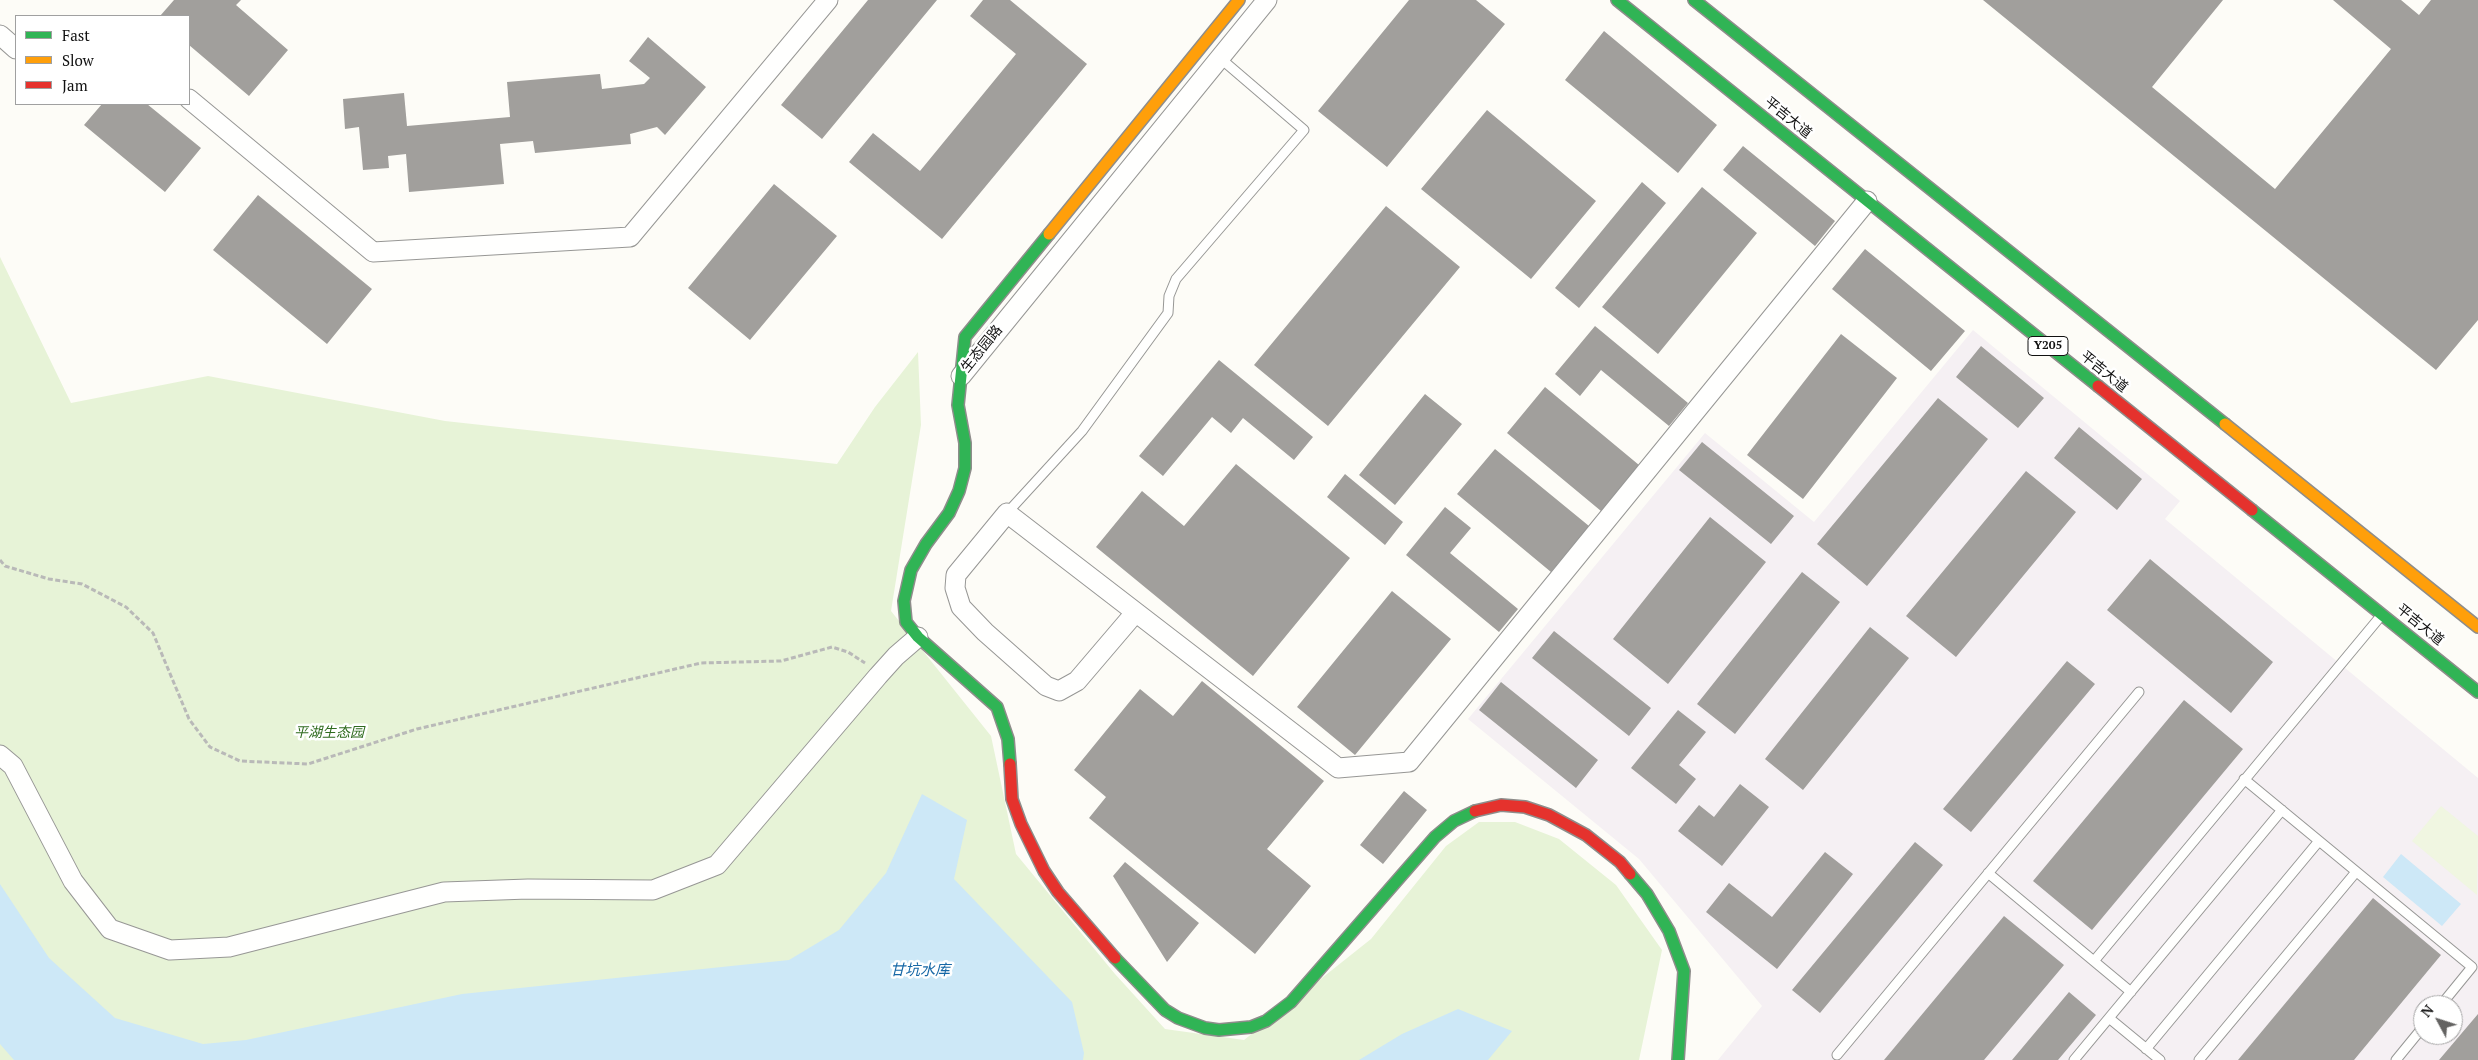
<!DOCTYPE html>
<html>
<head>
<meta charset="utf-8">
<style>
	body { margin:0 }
	#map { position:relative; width:2478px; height:1060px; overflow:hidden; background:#fdfcf7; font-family:"PT Serif",serif }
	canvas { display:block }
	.legend { position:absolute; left:15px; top:15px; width:175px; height:90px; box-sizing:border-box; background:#fff; border:1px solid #a0a0a0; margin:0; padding:6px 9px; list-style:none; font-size:15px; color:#111 }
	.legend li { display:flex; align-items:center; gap:10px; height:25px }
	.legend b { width:25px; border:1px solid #a0a0a0 }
	.north { position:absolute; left:2413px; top:995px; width:50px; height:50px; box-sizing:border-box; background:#fff; border:1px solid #a0a0a0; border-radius:50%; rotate:310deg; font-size:14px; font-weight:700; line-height:20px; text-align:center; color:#111 }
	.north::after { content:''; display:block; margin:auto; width:18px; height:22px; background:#646362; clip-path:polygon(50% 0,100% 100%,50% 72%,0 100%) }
</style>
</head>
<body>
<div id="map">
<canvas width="2478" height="1060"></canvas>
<ul class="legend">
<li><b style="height:6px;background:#30b455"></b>Fast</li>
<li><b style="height:6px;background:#ff9f0a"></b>Slow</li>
<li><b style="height:6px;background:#e5322d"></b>Jam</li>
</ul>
<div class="north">N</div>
</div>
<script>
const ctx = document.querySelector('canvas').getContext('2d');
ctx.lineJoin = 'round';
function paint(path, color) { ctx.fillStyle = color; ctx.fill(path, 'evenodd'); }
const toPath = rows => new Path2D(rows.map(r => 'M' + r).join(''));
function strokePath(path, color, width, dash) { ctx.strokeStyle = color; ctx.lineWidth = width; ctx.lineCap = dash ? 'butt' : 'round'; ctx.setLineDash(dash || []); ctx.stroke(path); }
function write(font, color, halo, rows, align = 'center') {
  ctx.font = font + ' "PT Serif","Noto Sans SC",serif'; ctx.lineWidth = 5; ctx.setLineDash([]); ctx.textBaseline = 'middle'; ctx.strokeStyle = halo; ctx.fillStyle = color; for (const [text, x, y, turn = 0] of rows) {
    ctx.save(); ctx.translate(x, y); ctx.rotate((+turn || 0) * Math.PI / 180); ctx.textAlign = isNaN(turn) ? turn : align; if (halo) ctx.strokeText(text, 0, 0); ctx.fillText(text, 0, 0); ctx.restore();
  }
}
const industrial = toPath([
	[1973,330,2180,501,2165,519,2478,778,2478,1060,1718,1060,1762,1006,1639,859,1468,719,1705,433,1814,522],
	[2423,1005,2453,1005,2453,1035,2423,1035]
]);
const green = toPath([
	[0,257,71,403,208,376,445,421,837,464,875,407,918,352,921,425,891,611,991,736,1016,854,1115,974,1165,1029,1244,1040,1371,939,1446,846,1479,822,1515,822,1559,839,1616,885,1662,950,1639,1060,0,1060]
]);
const pitch = toPath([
	[2441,806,2478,836,2477,895,2412,841]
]);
const water = toPath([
	[922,794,967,820,954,879,1072,1002,1084,1053,1083,1060,14,1060,0,1044,0,884,49,958,115,1018,203,1044,246,1040,462,994,789,960,839,930,886,873],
	[2401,854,2461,904,2442,926,2383,877],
	[1458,1009,1512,1031,1488,1060,1359,1060,1402,1034]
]);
const building = toPath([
	[174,0,241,0,236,5,288,50,249,96,189,45,189,16,160,16],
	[868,0,937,0,822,139,781,105],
	[983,0,1010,0,1087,64,942,239,849,162,873,133,920,171,1016,54,970,16],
	[1409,0,1476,0,1505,24,1387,167,1318,111],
	[1983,0,2223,0,2152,87,2275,189,2391,49,2333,0,2401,0,2419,15,2431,0,2478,0,2478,320,2436,370],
	[1604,31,1717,125,1678,173,1565,80],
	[648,37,706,87,665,135,657,127,630,134,631,144,535,153,533,141,500,144,504,184,409,192,406,154,388,156,389,168,363,170,359,127,345,129,343,99,404,93,407,126,510,117,507,82,600,74,602,89,644,84,650,78,629,61],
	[102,104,147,104,201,148,165,192,84,125],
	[1487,110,1596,201,1531,279,1421,189],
	[1743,146,1835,221,1815,246,1723,170],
	[1642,182,1666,203,1579,308,1555,288],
	[774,184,837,236,750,340,688,288],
	[1702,187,1757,233,1658,354,1602,307],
	[258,195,372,289,327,344,213,250],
	[1386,206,1460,267,1328,426,1254,365],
	[1865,249,1965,331,1931,371,1832,289],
	[1595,326,1688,403,1669,426,1601,370,1580,396,1555,374],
	[1841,334,1897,378,1803,499,1747,455],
	[1981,346,2044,398,2018,428,1956,377],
	[1219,360,1313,437,1294,460,1243,418,1231,433,1212,417,1163,476,1139,456],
	[1545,387,1639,465,1601,511,1507,433],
	[1425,394,1462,424,1395,505,1359,475],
	[1938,398,1988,439,1867,586,1817,544],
	[2079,427,2142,479,2117,510,2054,458],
	[1702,442,1794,516,1771,544,1679,470],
	[1495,449,1589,526,1551,572,1457,494],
	[1236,464,1350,558,1253,676,1096,547,1142,491,1184,526],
	[2026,471,2076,512,1956,657,1906,616],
	[1345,474,1403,522,1385,545,1327,497],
	[1445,507,1471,528,1450,553,1518,609,1499,632,1406,555],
	[1710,517,1766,562,1668,684,1613,639],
	[2150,559,2273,662,2231,713,2107,610],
	[1802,572,1840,602,1735,734,1697,704],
	[1392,591,1451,639,1355,755,1297,707],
	[1870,627,1909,658,1803,790,1765,759],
	[1554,631,1651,708,1629,736,1532,658],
	[2067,661,2095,684,1971,832,1943,809],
	[1202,681,1324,781,1267,849,1311,886,1255,954,1089,818,1106,797,1074,770,1140,689,1173,716],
	[1501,682,1598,760,1576,788,1479,710],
	[2184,700,2243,749,2092,930,2033,881],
	[1678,710,1706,732,1679,765,1696,779,1676,804,1631,768],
	[1740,784,1769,807,1722,866,1678,831,1699,805,1714,817],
	[1404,791,1427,810,1383,864,1360,845],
	[1915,842,1943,865,1820,1013,1792,990],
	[1825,852,1853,874,1777,969,1706,912,1729,883,1772,917],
	[1125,862,1199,923,1167,962,1113,876],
	[2373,898,2441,955,2354,1060,2238,1060],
	[2004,916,2064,965,1984,1060,1884,1060],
	[2069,992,2096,1015,2058,1060,2012,1060],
	[2478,1014,2478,1060,2439,1060]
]);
const path = toPath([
	[0,560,5,566,49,579,82,584,126,607,153,633,189,719,210,747,240,761,308,764,417,729,701,663,781,661,832,647,848,652,865,663]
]);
const lane = toPath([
	[1007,513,1082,431,1168,313,1169,296,1176,279,1304,130,1220,58],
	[2244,779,2472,967,2441,1005],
	[1988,873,2131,992],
	[2094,961,2380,617],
	[2109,1018,2160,1060],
	[2146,1049,2319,841],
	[1837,1055,2139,692],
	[2074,1060,2282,810],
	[2199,1060,2356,872],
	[2396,1060,2423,1027]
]);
const street = toPath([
	[0,35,16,49],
	[189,99,373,252,630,237,828,0],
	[961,376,1267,0],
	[1135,613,1077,681,1059,691,1046,686,985,632,961,607,955,588,956,575,1007,513,1338,768,1409,762,1867,201],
	[0,755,13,766,73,881,110,929,170,950,229,947,444,892,528,889,653,890,717,865,878,676,896,656,918,637]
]);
const fast = toPath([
	[1617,0,2098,386],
	[1694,0,2225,424],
	[2252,510,2478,692],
	[1010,764,1008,739,997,707,918,637,906,622,904,601,911,570,926,544,949,513,959,491,965,468,965,443,958,405,965,337,1049,234],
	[1630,874,1647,894,1669,931,1684,971,1678,1060],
	[1115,958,1165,1010,1178,1018,1205,1028,1219,1030,1251,1027,1266,1021,1291,1002,1435,837,1454,821,1475,811]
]);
const slow = toPath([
	[1049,234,1239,0],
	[2225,424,2478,627]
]);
const jam = toPath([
	[2098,386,2252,510],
	[1010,764,1012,799,1021,824,1044,871,1058,892,1115,958],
	[1475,811,1501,805,1525,807,1549,815,1586,835,1620,862,1630,874]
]);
const shields = [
	[2048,346,40]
];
const shieldNames = [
	["Y205",2048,346]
];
const streetNames = [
	["平吉大道",1788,118,39],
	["生态园路",982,349,-51],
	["平吉大道",2104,372,39],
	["平吉大道",2420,625,39]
];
const parkNames = [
	["平湖生态园",329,733]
];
const waterNames = [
	["甘坑水库",920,971]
];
paint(industrial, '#f5f0f3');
paint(green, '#e7f3d7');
paint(pitch, '#f0f6e1');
paint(water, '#cde8f7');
paint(building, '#a19f9c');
strokePath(lane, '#979795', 11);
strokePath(street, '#979795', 21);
strokePath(fast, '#8e8d8b', 14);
strokePath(slow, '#8e8d8b', 14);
strokePath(jam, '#8e8d8b', 14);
strokePath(path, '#b9b9b8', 3, [5, 2.5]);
strokePath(lane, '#fffffe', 9);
strokePath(street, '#fffffe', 19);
strokePath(fast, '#30b455', 11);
strokePath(slow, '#ff9f0a', 11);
strokePath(jam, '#e5322d', 11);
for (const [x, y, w] of shields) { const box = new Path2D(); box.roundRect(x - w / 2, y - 9.5, w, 19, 4); ctx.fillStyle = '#fff'; ctx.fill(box); strokePath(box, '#111', 1); }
write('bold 12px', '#111', null, shieldNames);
write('14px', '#111', '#fff', streetNames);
write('italic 14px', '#2f6b1f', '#fff', parkNames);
write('italic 15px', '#1768a6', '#fff', waterNames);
</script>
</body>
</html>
